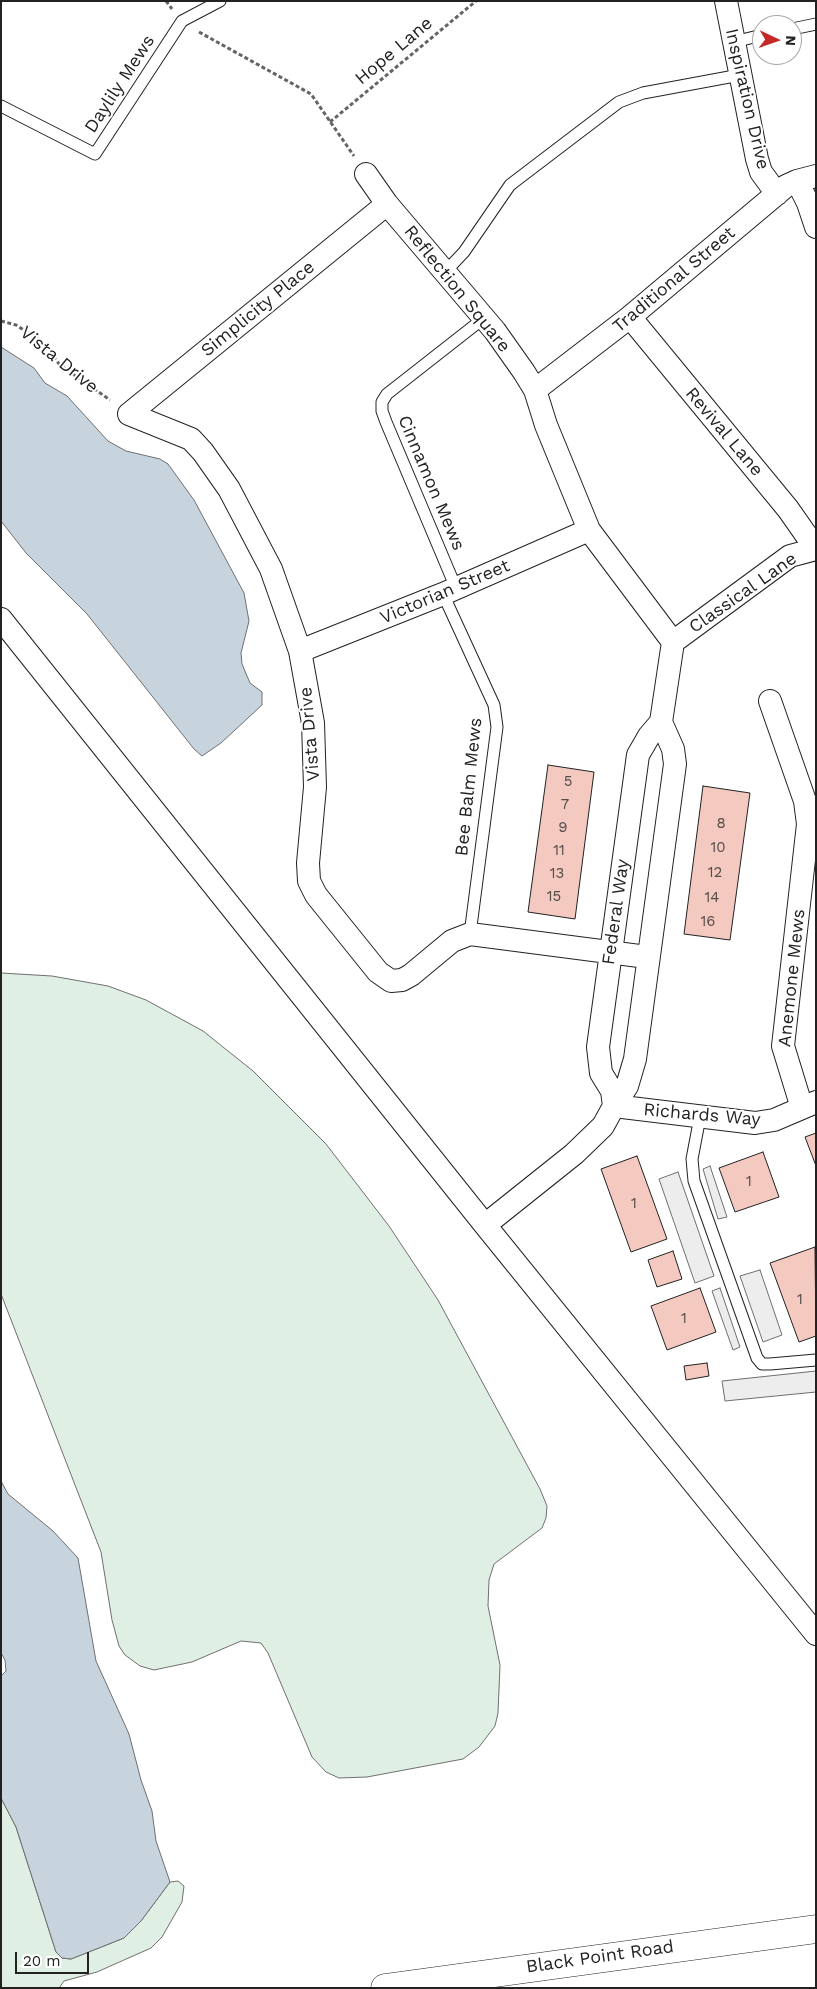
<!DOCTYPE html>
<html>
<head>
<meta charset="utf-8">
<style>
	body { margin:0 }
	#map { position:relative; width:817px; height:1989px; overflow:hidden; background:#fff; font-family:"Work Sans",sans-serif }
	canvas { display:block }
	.frame { position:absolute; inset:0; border:2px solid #222; pointer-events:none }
	.north { position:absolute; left:752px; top:15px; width:50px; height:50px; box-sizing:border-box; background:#fff; border:1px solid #a7a7a7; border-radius:50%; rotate:93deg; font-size:14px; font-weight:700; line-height:20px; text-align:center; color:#222 }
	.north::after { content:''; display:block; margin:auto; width:18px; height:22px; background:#c62828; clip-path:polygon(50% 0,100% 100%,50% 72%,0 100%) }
	.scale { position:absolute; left:15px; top:1952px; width:74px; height:22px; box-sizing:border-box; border:2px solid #222; border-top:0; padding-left:6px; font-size:15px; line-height:18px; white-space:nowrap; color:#222; -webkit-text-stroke:4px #fff; paint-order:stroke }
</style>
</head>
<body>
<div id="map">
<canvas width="817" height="1989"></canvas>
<div class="frame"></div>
<div class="north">N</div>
<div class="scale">20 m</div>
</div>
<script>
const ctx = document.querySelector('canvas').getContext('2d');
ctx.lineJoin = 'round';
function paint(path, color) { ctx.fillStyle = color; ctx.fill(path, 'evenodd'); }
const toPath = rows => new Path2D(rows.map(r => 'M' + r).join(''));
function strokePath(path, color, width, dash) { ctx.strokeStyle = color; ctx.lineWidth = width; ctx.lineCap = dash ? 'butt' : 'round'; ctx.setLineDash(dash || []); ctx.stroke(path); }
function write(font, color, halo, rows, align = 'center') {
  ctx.font = font + ' "Work Sans",sans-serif'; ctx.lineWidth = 4; ctx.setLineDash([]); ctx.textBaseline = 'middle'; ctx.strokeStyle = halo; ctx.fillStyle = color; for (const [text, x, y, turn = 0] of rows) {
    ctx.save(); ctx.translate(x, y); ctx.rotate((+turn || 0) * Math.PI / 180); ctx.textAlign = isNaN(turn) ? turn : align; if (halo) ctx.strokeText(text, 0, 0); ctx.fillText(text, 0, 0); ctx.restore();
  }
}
const green = toPath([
	[1,973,52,976,108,986,146,1000,203,1031,253,1071,326,1144,389,1226,438,1300,540,1489,547,1506,546,1518,542,1528,494,1564,489,1580,488,1606,500,1665,498,1713,495,1726,479,1747,463,1759,367,1777,339,1778,326,1772,312,1757,268,1653,261,1643,241,1641,192,1662,154,1670,140,1666,125,1655,119,1646,112,1620,101,1552,1,1294,1,973],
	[1,1798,16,1827,56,1952,62,1958,71,1959,124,1938,141,1921,170,1882,178,1881,184,1886,182,1902,162,1937,151,1948,97,1972,64,1981,59,1988,1,1988,1,1798]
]);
const parking = toPath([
	[710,1166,727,1217,718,1219,703,1169,710,1166],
	[678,1172,714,1276,695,1283,659,1179,678,1172],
	[760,1270,782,1335,763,1342,740,1276,760,1270],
	[720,1288,740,1347,733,1350,712,1291,720,1288],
	[816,1371,816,1392,725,1401,722,1381,816,1371]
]);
const water = toPath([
	[1,347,34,368,45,383,67,396,108,441,126,451,160,459,168,464,194,500,244,593,249,621,241,653,242,664,250,683,262,692,262,705,221,743,202,756,194,749,87,614,26,553,1,521,1,347],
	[1,1481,8,1494,53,1531,78,1558,96,1661,129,1734,141,1780,152,1811,156,1841,170,1882,141,1921,124,1938,71,1959,62,1958,56,1952,16,1827,1,1798,1,1676,6,1671,5,1660,1,1653,1,1481]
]);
const building = toPath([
	[548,765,594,772,575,919,528,912,548,765],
	[703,786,750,793,730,940,684,934,703,786],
	[816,1133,816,1166,805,1137,816,1133],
	[763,1152,779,1197,735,1212,719,1168,763,1152],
	[637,1156,667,1239,631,1252,601,1169,637,1156],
	[815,1247,816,1336,799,1342,770,1263,815,1247],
	[673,1251,682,1279,657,1287,648,1260,673,1251],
	[700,1288,716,1332,667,1350,651,1306,700,1288],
	[707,1363,709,1376,686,1380,684,1366,707,1363]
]);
const path = toPath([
	[166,1,172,9],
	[199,32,311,94,354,156],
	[330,122,476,1],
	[1,321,16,325,41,341,60,365,110,400]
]);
const service = toPath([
	[792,29,816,24],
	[734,42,762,35],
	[1,106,95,154,182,21,220,1],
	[445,272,464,252,510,185,619,102,643,93,740,75],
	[456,588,386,422,382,411,382,402,387,394,484,318],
	[443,594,494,705,497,727,470,934],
	[700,1117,692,1159,694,1181,757,1358,762,1364,770,1364,816,1360]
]);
const minor = toPath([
	[726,1,757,159,761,172,777,194],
	[366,174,387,204,495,331,524,372,535,390,546,425,589,530,673,642],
	[797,181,808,203,816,227],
	[630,317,788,509,816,549],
	[535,390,630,317,786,186,797,181,816,176],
	[129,414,191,439,203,452,229,489,271,569,300,651,313,723,315,787,308,863,309,881,316,895,378,972,391,981,402,980,411,975,452,941,470,934,647,957],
	[129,414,387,204],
	[1,619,485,1225,816,1634],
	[673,642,790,556,816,549],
	[300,651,443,594,589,530],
	[770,701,805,801,808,824,783,1046,802,1108],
	[661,722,673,749,675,764,635,1059,627,1086,614,1106,612,1091,601,1073,598,1047,638,755,649,736,661,722,673,642],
	[485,1225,574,1154,603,1126,614,1106,755,1123,774,1120,816,1102]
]);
const secondary = toPath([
	[385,1988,816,1929]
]);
const numberNames = [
	["5",568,782],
	["7",565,805],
	["8",721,824],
	["9",563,828],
	["10",718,848],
	["11",559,851],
	["12",715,873],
	["13",557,874],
	["15",554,897],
	["14",712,898],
	["16",708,922],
	["1",749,1182],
	["1",634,1204],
	["1",800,1300],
	["1",684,1319]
];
const streetNames = [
	["Hope Lane",394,51,-40],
	["Daylily Mews",120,84,-57],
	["Inspiration Drive",747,99,77],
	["Traditional Street",674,280,-40],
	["Reflection Square",457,289,51],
	["Simplicity Place",258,309,-39],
	["Vista Drive",59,360,39],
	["Revival Lane",724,432,50],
	["Cinnamon Mews",431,483,67],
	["Victorian Street",445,592,-23],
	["Classical Lane",743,593,-35],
	["Vista Drive",310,734,-95],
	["Bee Balm Mews",469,787,-84],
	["Federal Way",616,912,-82],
	["Anemone Mews",792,978,-84],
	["Richards Way",702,1115,5],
	["Black Point Road",600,1957,-8]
];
paint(green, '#e0efe3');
strokePath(green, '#6f6f6f', 1);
paint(parking, '#ededed');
strokePath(parking, '#6f6f6f', 1);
paint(water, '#c7d3dd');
strokePath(water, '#6f6f6f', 1);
paint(building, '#f3c9c0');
strokePath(building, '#222', 1);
strokePath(service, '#222', 13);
strokePath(minor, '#222', 24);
strokePath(secondary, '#222', 29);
strokePath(path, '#646464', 3, [4, 2.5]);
strokePath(service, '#fff', 11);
strokePath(minor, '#fff', 22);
strokePath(secondary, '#fff', 28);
write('15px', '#564c4a', null, numberNames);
write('18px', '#222', '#fff', streetNames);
</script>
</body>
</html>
